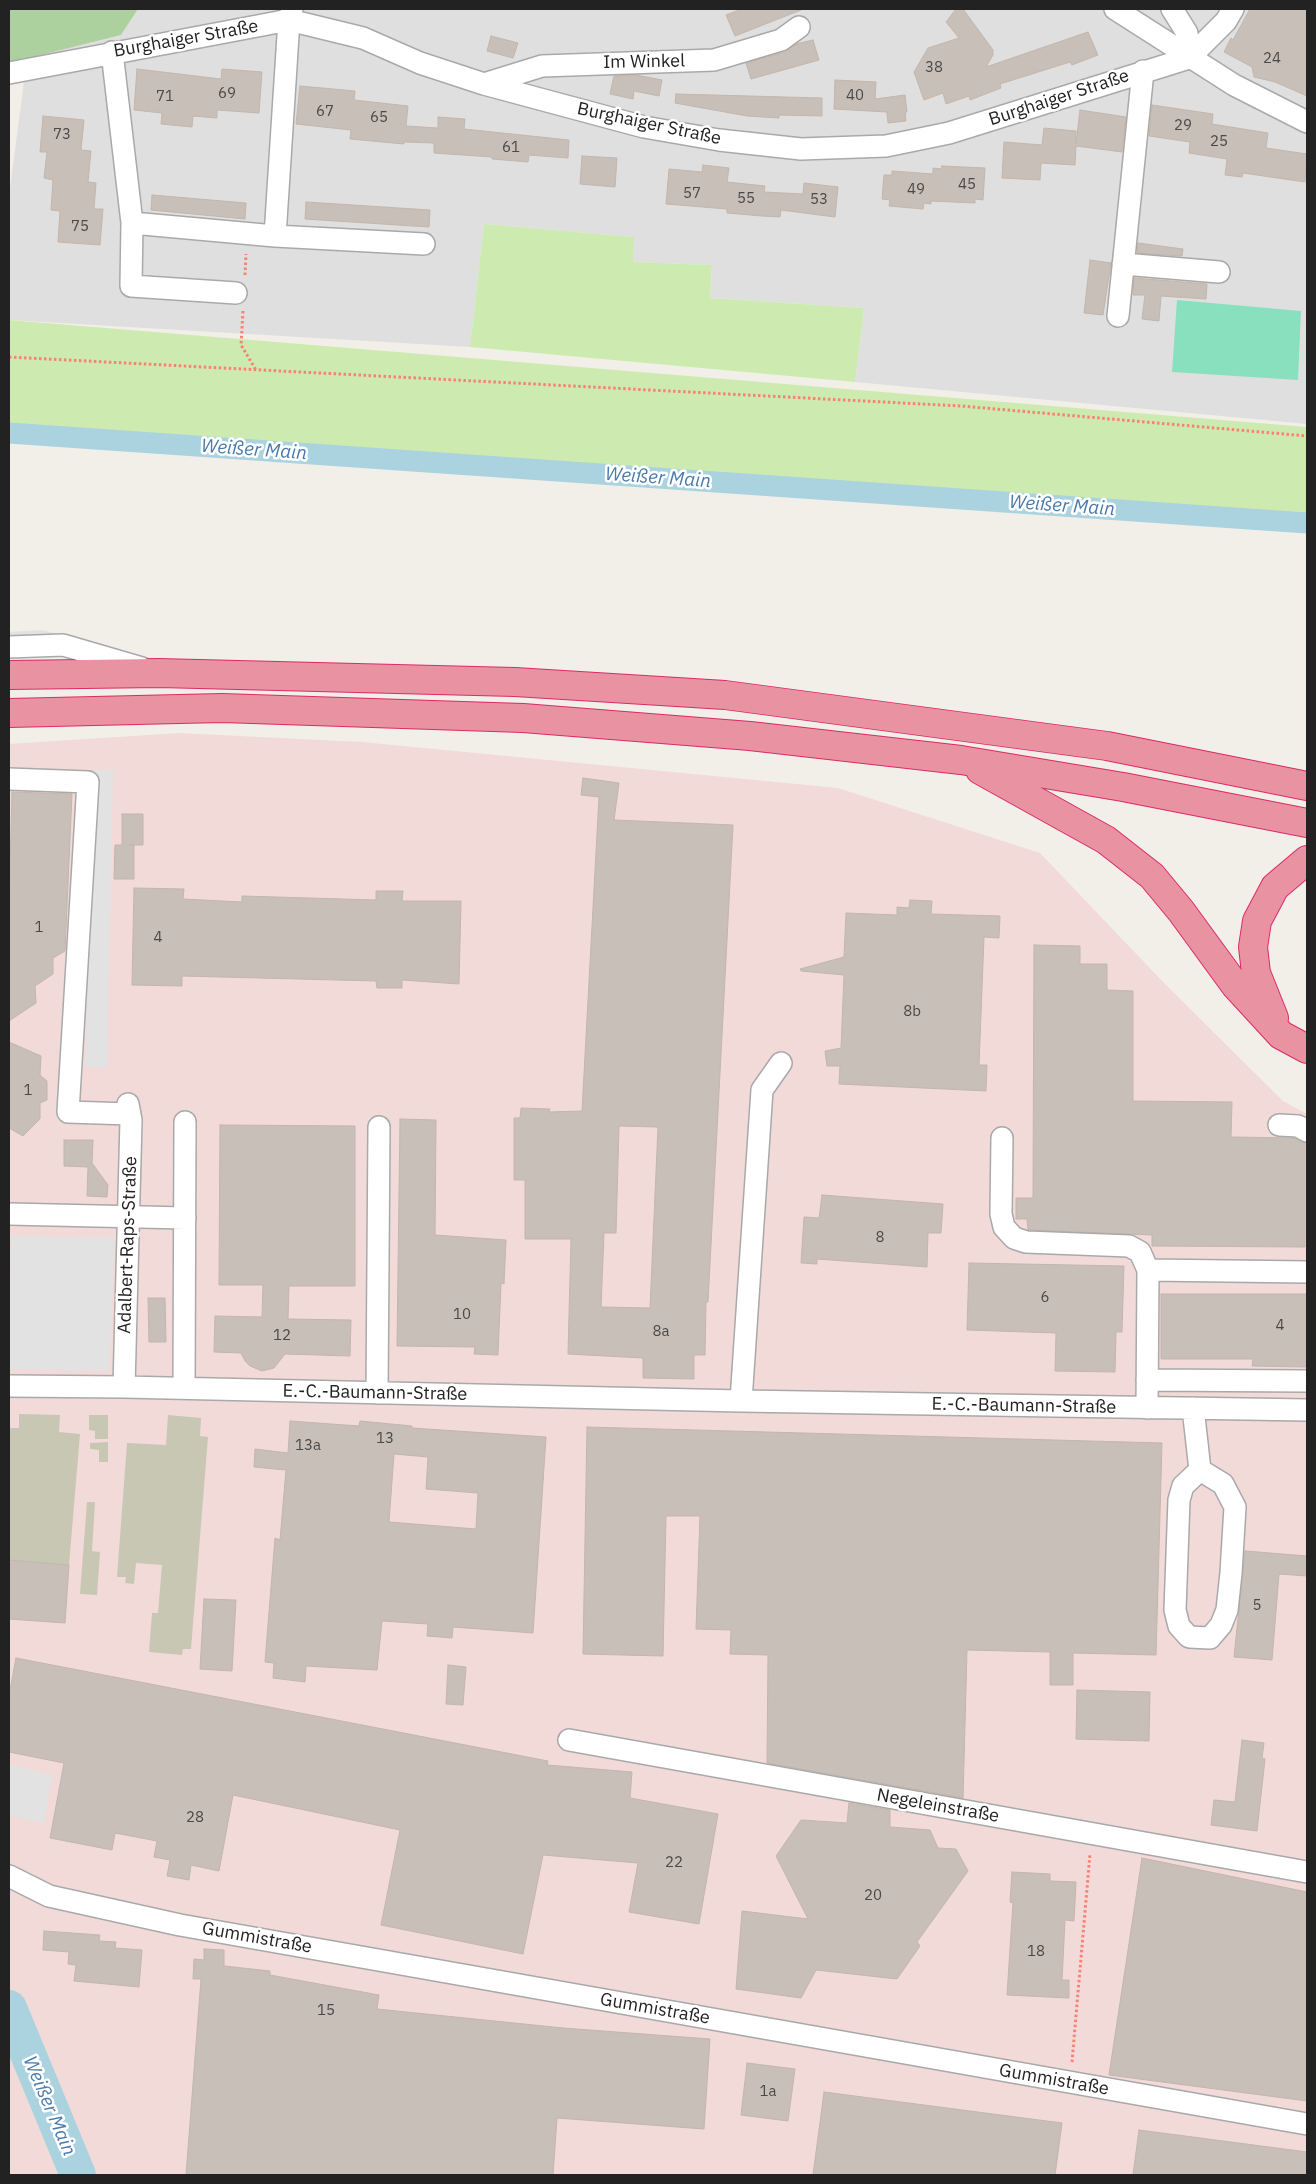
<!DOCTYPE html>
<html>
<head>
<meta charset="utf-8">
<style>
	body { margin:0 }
	#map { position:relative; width:1316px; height:2184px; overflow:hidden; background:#f2efe9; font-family:"IBM Plex Sans",sans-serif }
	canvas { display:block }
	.frame { position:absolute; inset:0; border:10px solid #222; pointer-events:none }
</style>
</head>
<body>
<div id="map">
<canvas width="1316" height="2184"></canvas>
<div class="frame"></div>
</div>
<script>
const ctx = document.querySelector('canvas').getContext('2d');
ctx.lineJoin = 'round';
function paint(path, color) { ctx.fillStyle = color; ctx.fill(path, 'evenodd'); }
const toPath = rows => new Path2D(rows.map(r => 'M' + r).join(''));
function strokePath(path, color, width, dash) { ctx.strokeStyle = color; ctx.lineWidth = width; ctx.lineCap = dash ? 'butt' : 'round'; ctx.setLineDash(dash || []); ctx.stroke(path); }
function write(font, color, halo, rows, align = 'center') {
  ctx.font = font + ' "IBM Plex Sans",sans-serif'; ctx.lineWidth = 5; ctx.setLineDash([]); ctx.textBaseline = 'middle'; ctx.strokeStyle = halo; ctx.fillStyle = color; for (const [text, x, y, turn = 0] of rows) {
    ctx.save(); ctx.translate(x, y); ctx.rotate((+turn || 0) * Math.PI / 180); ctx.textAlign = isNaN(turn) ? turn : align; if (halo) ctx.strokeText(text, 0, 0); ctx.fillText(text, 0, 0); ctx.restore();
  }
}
const residential = toPath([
	[138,9,1307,9,1307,424,855,382,864,308,710,298,712,265,633,262,633,237,484,224,470,347,9,320,9,196,27,58,121,35]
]);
const commercial = toPath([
	[179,733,362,742,838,788,1040,853,1166,985,1283,1101,1307,1114,1307,2175,9,2175,9,744]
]);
const construction = toPath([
	[19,1414,60,1415,59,1432,80,1434,69,1565,9,1560,9,1428,19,1428],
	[89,1415,108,1415,108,1439,95,1439,95,1431,89,1430],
	[168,1415,201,1418,200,1436,208,1437,191,1649,183,1649,182,1655,149,1652,152,1613,158,1613,162,1565,136,1563,134,1584,125,1583,126,1577,117,1577,127,1443,166,1445],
	[108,1442,108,1462,99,1462,99,1450,90,1449,90,1443],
	[87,1502,95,1502,92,1551,100,1552,97,1595,80,1594]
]);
const grass = toPath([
	[484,224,634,237,633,262,712,265,710,298,864,308,855,382,470,347],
	[9,320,1307,427,1307,518,9,432]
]);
const forest = toPath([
	[9,9,138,9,121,35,9,63]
]);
const pitch = toPath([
	[1177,300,1301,311,1298,380,1172,372]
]);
const parking = toPath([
	[42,630,83,640,9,643,9,632],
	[113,769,107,1068,85,1066,95,770],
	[11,1236,115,1238,109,1371,9,1369],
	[9,1764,52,1775,44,1823,9,1815]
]);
const canal = toPath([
	[9,433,1307,523]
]);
const river = toPath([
	[9,2008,78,2175]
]);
const building = toPath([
	[742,9,801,9,801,10,735,36,726,15,742,9],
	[956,9,963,9,993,50,993,55,986,67,1088,32,1098,55,1072,65,1070,62,1000,84,1001,88,970,100,969,96,946,104,943,93,924,100,914,72,928,48,959,38,946,22,956,9],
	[1250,9,1307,9,1307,96,1275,82,1254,77,1252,67,1224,52,1231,38,1233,40,1250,9],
	[491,36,518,43,513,58,487,51,491,36],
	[813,40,819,60,751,79,746,63,785,52,796,44,813,40],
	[137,69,221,79,222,69,262,72,259,113,217,110,217,118,193,116,192,127,161,124,162,113,134,110,137,69],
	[636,75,662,80,659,96,634,91,633,99,610,94,614,76,636,75],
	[835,80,876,82,875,99,905,95,907,112,905,112,906,121,888,123,887,112,834,109,835,80],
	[300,86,355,91,354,100,408,106,406,126,438,128,438,117,465,119,464,129,569,140,568,158,529,155,528,162,492,159,492,157,434,153,434,143,404,142,404,144,350,139,351,130,296,124,300,86],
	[676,94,822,98,822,116,779,115,779,118,747,116,675,103,676,94],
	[1152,105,1213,114,1212,124,1268,133,1266,148,1307,154,1305,182,1243,173,1242,177,1225,175,1227,159,1189,153,1190,142,1149,136,1152,105],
	[1080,110,1126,117,1122,152,1076,146,1075,165,1041,163,1040,180,1002,178,1004,142,1042,145,1044,128,1076,131,1076,144,1080,110],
	[43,116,84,120,81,150,91,151,88,182,96,183,94,209,103,209,100,245,58,242,60,211,51,210,53,180,44,178,47,152,40,152,43,116],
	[582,156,617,158,615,187,580,184,582,156],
	[703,165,729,168,727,182,765,186,764,192,803,194,804,183,838,187,835,217,781,210,780,217,762,216,727,213,727,209,666,204,669,169,702,172,703,165],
	[942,166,985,168,983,200,975,199,975,203,931,201,931,204,924,203,923,209,889,206,890,200,882,199,884,175,892,175,892,171,933,174,933,168,941,169,942,166],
	[152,195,246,203,245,219,151,210,152,195],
	[306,202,430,210,429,227,305,219,306,202],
	[1138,243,1183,249,1182,256,1137,253,1138,243],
	[1090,260,1111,263,1103,315,1084,313,1090,260],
	[1134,278,1207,284,1206,299,1161,296,1159,321,1142,319,1145,295,1133,295,1134,278],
	[583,778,619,783,614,820,733,825,708,1302,706,1302,705,1355,694,1355,694,1379,643,1378,643,1358,568,1354,571,1239,525,1239,525,1180,514,1180,514,1118,520,1118,521,1108,550,1109,549,1112,582,1111,599,797,581,795,583,778],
	[619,1126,658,1127,650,1308,601,1307,604,1233,616,1233,619,1126],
	[12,792,72,794,65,951,53,958,53,974,35,986,36,1003,9,1021,9,906,12,792],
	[122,814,143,814,143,845,129,845,134,845,134,879,114,879,115,845,122,845,122,814],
	[134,888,184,889,183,899,242,902,242,896,376,900,376,891,403,891,402,901,461,901,459,984,402,980,402,988,377,988,376,981,182,976,182,986,132,985,134,888],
	[910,900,932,901,931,914,1000,916,999,938,984,937,979,1065,987,1065,986,1091,839,1084,840,1066,827,1066,825,1051,841,1048,844,975,801,971,800,969,844,957,846,913,897,915,897,907,909,908,910,900],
	[1034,945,1080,946,1080,964,1107,964,1107,990,1133,991,1133,1101,1232,1102,1231,1137,1294,1138,1305,1143,1305,1247,1152,1246,1152,1235,1028,1230,1027,1219,1016,1219,1016,1198,1033,1198,1034,945],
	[9,1042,41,1056,40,1075,47,1081,47,1100,40,1103,40,1119,23,1136,9,1128,9,1042],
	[400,1119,436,1120,435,1235,506,1240,504,1284,501,1283,498,1355,474,1354,475,1347,397,1346,400,1119],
	[220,1125,355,1126,355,1286,289,1286,288,1319,351,1320,350,1356,285,1354,274,1368,262,1371,250,1366,245,1361,241,1353,214,1352,215,1316,262,1317,263,1285,219,1285,220,1125],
	[64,1140,93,1140,92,1163,108,1185,107,1197,87,1196,88,1167,64,1166,64,1140],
	[822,1195,943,1204,941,1233,928,1233,927,1267,817,1259,817,1264,801,1263,804,1217,819,1218,822,1195],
	[969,1263,1124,1266,1122,1332,1116,1332,1115,1372,1055,1371,1056,1333,967,1330,969,1263],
	[1161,1294,1307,1294,1307,1367,1252,1366,1253,1359,1161,1359,1161,1294],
	[148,1298,165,1298,166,1342,149,1342,148,1298],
	[290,1421,359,1426,360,1421,412,1426,412,1428,546,1437,533,1633,453,1627,452,1638,427,1636,428,1624,382,1621,377,1670,306,1666,305,1682,273,1678,274,1663,265,1662,275,1538,280,1540,286,1470,254,1467,255,1449,288,1453,290,1421],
	[394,1454,428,1457,426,1489,478,1493,476,1529,389,1522,394,1454],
	[587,1427,1162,1443,1156,1655,1073,1653,1073,1685,1050,1685,1050,1652,967,1650,963,1798,767,1763,768,1655,730,1654,731,1630,696,1629,700,1516,666,1516,663,1656,583,1654,587,1427],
	[1245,1551,1307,1556,1307,1576,1279,1574,1272,1660,1234,1657,1245,1551],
	[9,1560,69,1565,65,1623,9,1619,9,1560],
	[204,1599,236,1600,232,1671,200,1669,204,1599],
	[16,1658,548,1761,547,1765,632,1772,630,1798,718,1814,699,1924,629,1912,638,1863,543,1855,523,1954,381,1925,400,1830,233,1795,219,1871,191,1865,189,1880,167,1876,170,1860,154,1857,157,1841,115,1833,112,1850,50,1838,64,1763,9,1752,9,1696,16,1658],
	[448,1665,466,1667,463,1705,446,1704,448,1665],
	[1077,1690,1150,1692,1149,1741,1076,1739,1077,1690],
	[1242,1740,1264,1743,1262,1758,1265,1759,1257,1831,1211,1825,1214,1800,1235,1802,1242,1740],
	[849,1803,890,1810,890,1827,930,1830,938,1848,956,1849,968,1871,917,1942,920,1946,897,1979,816,1970,801,1998,736,1989,742,1911,808,1919,776,1856,801,1820,847,1823,849,1803],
	[1142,1858,1307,1892,1307,2101,1109,2075,1142,1858],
	[1012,1872,1050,1874,1050,1881,1076,1882,1074,1921,1065,1920,1062,1980,1069,1980,1069,1998,1007,1995,1013,1903,1010,1902,1012,1872],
	[44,1931,100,1935,99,1941,116,1942,115,1948,142,1950,139,1987,74,1981,76,1965,68,1964,69,1952,43,1950,44,1931],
	[204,1949,224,1950,224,1966,270,1971,270,1975,379,1995,377,2009,563,2028,710,2039,704,2129,557,2118,553,2175,186,2175,201,1979,193,1979,194,1959,204,1960,204,1949],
	[747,2063,795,2069,788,2121,741,2115,747,2063],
	[824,2092,1062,2123,1055,2175,813,2175,824,2092],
	[1139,2130,1307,2152,1307,2175,1133,2175,1139,2130]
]);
const path = toPath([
	[245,275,246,254],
	[243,311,241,345,256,370],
	[9,357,961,406,1307,436],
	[1072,2062,1090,1854]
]);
const minor = toPath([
	[1115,9,1234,85,1307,122],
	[1172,9,1187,33,1189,58],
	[112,52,132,223,131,286,236,293],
	[9,73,289,20,363,38,420,63,484,84,644,127,719,140,801,149,886,146,949,133,1189,58,1226,21,1233,9],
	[484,84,542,66,714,60,781,40,799,27],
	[132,223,275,236,424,244],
	[275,236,289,20,292,9],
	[1123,264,1219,272],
	[1118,316,1143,71],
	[9,647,63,645,142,668],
	[9,779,88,782,68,1112,130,1114],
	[1279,1125,1298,1126,1307,1131],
	[1002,1138,1001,1214,1004,1227,1014,1238,1026,1242,1129,1246,1140,1252,1148,1270,1147,1408],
	[9,1214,185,1218],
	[1148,1270,1307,1272],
	[1147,1380,1307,1381],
	[9,1386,124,1387,741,1401,1307,1410],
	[124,1387,131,1120,128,1104],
	[184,1388,185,1122],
	[377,1393,379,1127],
	[741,1401,762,1090,781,1063],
	[1193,1408,1200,1470,1223,1484,1235,1507,1231,1573,1227,1610,1221,1625,1210,1638,1189,1637,1179,1626,1175,1610,1179,1500,1183,1486,1200,1470],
	[569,1740,1307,1872],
	[9,1876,49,1896,180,1925,1307,2124]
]);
const highway = toPath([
	[9,675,159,673,515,682,725,695,1107,746,1307,786],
	[9,713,222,708,523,718,750,736,961,760,1123,787,1307,823],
	[980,770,1106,840,1152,876,1181,911,1235,985,1281,1035,1307,1049],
	[1274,1018,1256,973,1253,947,1257,921,1275,887,1307,860]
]);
const numberNames = [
	["24",1272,59],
	["38",934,68],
	["69",227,94],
	["40",855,96],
	["71",165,97],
	["67",325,112],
	["65",379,118],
	["29",1183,126],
	["73",62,135],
	["25",1219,142],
	["61",511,148],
	["45",967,185],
	["49",916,190],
	["57",692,194],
	["55",746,199],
	["53",819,200],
	["75",80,227],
	["1",39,928],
	["4",158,938],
	["8b",912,1012],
	["1",28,1091],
	["8",880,1238],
	["6",1045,1298],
	["10",462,1315],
	["4",1280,1326],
	["8a",661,1332],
	["12",282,1336],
	["13",385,1439],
	["13a",308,1446],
	["5",1257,1606],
	["28",195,1818],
	["22",674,1863],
	["20",873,1896],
	["18",1036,1952],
	["15",326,2011],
	["1a",768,2092]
];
const streetNames = [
	["Burghaiger Straße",186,39,-10],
	["Im Winkel",644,62,-1],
	["Burghaiger Straße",1059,98,-18],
	["Burghaiger Straße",649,124,12],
	["Adalbert-Raps-Straße",128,1245,-88],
	["E.-C.-Baumann-Straße",375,1393,1],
	["E.-C.-Baumann-Straße",1024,1406,1],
	["Negeleinstraße",938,1806,10],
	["Gummistraße",257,1938,10],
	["Gummistraße",655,2009,10],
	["Gummistraße",1054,2080,10]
];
const waterNames = [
	["Weißer Main",254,450,4],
	["Weißer Main",658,478,4],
	["Weißer Main",1062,506,4],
	["Weißer Main",49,2106,67]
];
paint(residential, '#e0dfdf');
paint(commercial, '#f2dad9');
paint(construction, '#c7c7b4');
paint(grass, '#cdebb0');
paint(forest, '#add19e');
paint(pitch, '#88e0be');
paint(parking, '#e2e2e2');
strokePath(canal, '#aad3df', 21);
strokePath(river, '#aad3df', 36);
paint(building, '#c7bfb8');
strokePath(building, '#c4b6ab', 1);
strokePath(minor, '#a9a9a9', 24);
strokePath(highway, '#dc2a67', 30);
strokePath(path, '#fa8072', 3, [2.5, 2.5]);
strokePath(minor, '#fff', 21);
strokePath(highway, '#e892a2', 28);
write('15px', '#4b4948', null, numberNames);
write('18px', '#222', '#fff', streetNames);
write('italic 19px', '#4a7aab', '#fff', waterNames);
</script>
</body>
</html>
